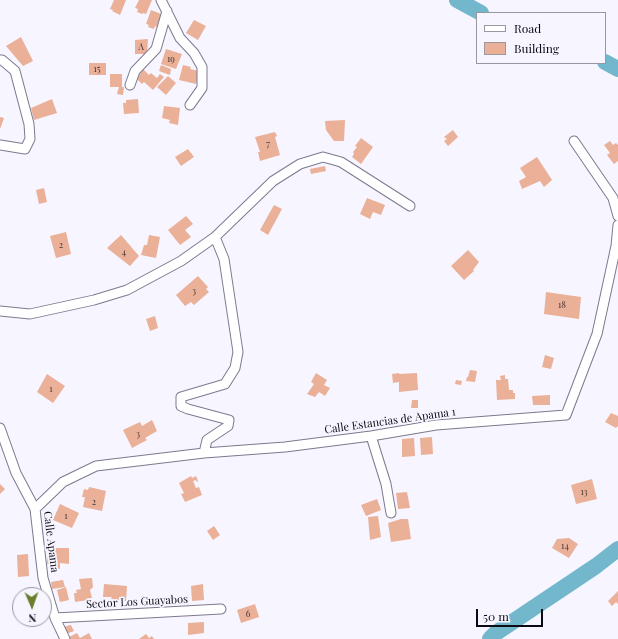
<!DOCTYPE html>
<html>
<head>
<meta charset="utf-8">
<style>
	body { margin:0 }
	#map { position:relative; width:618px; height:639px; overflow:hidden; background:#f7f5ff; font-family:"Playfair Display",serif }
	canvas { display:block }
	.legend { position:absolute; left:476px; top:12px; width:130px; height:52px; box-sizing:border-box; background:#f7f5ff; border:1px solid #9997a0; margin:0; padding:5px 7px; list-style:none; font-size:12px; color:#0c0b12 }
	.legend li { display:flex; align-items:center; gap:8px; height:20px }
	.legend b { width:20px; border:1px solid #9997a0 }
	.north { position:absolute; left:12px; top:587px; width:40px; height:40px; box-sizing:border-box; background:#f7f5ff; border:1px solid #9997a0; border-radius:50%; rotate:178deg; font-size:11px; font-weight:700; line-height:16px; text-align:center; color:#0c0b12 }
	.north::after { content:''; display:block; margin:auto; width:14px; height:18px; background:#6c7f2f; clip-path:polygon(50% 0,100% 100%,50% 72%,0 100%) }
	.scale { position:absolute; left:476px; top:609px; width:67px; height:18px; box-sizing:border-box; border:2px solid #0c0b12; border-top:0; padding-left:5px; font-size:12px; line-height:14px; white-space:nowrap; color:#0c0b12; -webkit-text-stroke:3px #f7f5ff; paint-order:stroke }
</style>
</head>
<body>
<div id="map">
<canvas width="618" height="639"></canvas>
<ul class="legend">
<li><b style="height:5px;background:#fff"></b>Road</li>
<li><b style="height:11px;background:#eab098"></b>Building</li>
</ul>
<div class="north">N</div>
<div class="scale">50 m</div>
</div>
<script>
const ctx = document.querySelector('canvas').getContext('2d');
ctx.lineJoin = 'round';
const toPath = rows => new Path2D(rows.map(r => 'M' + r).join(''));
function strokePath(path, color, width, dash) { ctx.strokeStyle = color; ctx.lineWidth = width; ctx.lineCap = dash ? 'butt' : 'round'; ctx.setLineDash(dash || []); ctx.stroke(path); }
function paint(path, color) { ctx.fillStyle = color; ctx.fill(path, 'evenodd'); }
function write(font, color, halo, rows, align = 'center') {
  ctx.font = font + ' "Playfair Display",serif'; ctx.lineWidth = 3.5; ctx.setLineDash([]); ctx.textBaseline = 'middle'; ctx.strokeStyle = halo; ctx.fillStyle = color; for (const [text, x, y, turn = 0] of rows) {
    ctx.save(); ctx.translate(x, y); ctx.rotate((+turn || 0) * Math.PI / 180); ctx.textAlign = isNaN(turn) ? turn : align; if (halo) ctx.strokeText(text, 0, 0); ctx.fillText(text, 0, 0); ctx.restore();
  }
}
const river = toPath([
	[457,0,481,13],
	[605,62,618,69],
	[490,639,496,633,596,566,618,549]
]);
const building = toPath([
	[114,0,126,0,120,15,112,11,113,10,110,9],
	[139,0,152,0,146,14,143,13,142,14,137,12,138,9,135,8],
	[151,10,161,14,157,27,155,26,154,29,148,27,149,25,146,24],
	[194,20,206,26,198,40,186,33],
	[21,37,33,61,23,66,6,46],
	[148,39,147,54,135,54,135,40],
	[166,49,182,54,176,69,161,64],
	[89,63,106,63,106,75,89,75],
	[161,65,171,69,170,75,159,71],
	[183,65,191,67,190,69,199,71,196,84,179,80],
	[143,69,149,75,151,73,157,78,160,74,164,77,153,90,144,82,142,84,137,79],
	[110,74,122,74,122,87,124,87,123,95,117,94,119,87,110,87],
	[168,76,176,83,166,95,157,87],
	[52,99,57,113,34,120,31,108],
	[138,99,139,113,124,114,123,103,126,103,126,100],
	[164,106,180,108,178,125,169,123,170,120,162,118],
	[0,117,4,118,0,129],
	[345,120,344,141,334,141,326,130,325,121],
	[453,130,458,137,448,146,444,141,447,139,444,137],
	[275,132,277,136,275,137,280,155,260,161,258,152,260,152,255,137],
	[361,138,373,147,361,164,352,157,354,154,353,152,357,147,355,146],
	[610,141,613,145,616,143,618,145,618,161,614,164,607,155,610,153,604,145],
	[188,149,194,157,181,166,175,157],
	[537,157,552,180,544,187,540,181,522,189,519,181,526,177,520,168],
	[325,166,326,171,311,174,310,169],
	[44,188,47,202,39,204,36,190],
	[367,198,385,205,381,215,373,212,370,219,360,214],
	[274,205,282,209,268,235,260,230],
	[186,216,193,224,185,230,191,237,180,245,168,230],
	[66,232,71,254,56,258,50,236],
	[121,235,139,256,130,266,107,248],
	[149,235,160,237,156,258,141,255,144,245,147,245],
	[468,250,479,262,473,270,474,271,464,280,451,266],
	[198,276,208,287,206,289,209,292,194,305,191,302,185,306,176,295],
	[546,292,581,297,579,319,544,314],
	[155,316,158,328,150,331,146,319],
	[545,355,554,358,551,369,542,367],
	[470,370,477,371,475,382,466,381,467,377,468,377],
	[316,373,327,380,324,385,330,388,325,396,319,392,315,397,307,394,314,384,311,382],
	[399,373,399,374,417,373,418,390,399,392,399,382,393,383,392,374],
	[47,374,65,386,53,403,37,392],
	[505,375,505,379,508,379,509,390,513,390,513,393,515,393,515,399,497,400,496,380,501,380,500,376],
	[456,380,462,381,461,385,455,384],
	[550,395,550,405,533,405,532,396],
	[412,400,418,400,418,408,411,408],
	[611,413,618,416,618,426,616,428,605,422],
	[152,420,157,431,145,438,147,440,132,448,123,430,140,422,142,426],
	[432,437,433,454,421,455,420,438],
	[414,438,415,456,402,457,402,439],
	[191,476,192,478,196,476,198,481,197,482,196,480,193,481,196,488,199,487,202,495,185,502,181,494,184,493,179,483],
	[592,479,597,499,576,504,571,485],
	[0,484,5,489,0,494],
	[89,487,106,491,102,511,83,507,85,497,82,497,84,489,88,490],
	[407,492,410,508,398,509,396,493],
	[377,499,381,510,366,516,361,505],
	[60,504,79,513,72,528,53,520],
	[378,516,381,537,370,540,368,517],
	[401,519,408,519,411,539,391,542,388,523],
	[214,526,220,535,213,540,207,531],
	[569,538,578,544,569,558,552,548,557,539],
	[50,548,69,548,69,564,60,563,60,569,54,568,54,564,47,564,48,554,50,554],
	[28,554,29,576,18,577,17,555],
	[92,578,93,587,90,590,92,598,87,599,88,600,75,602,74,593,77,593,76,590,81,589,79,579],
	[63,580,65,587,52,589,51,582],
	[104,584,127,586,126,601,111,599,112,597,103,597],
	[203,584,204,600,192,601,191,586],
	[66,587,69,600,60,602,57,590],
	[618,591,618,604,616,602,612,606,608,601],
	[255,604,259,617,241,623,237,610],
	[204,622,204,633,188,635,188,623],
	[71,625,74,631,66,634,63,627],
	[77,633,80,638,89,633,92,639,68,639,67,638],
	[146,634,149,638,152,636,154,639,139,639]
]);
const minor = toPath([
	[161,0,180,38,194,53,202,67,202,88,190,105],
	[0,60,2,60,15,71,29,124,30,139,25,149,0,145],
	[130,85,135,71,156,49,167,11],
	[574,141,613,198,618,216],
	[0,311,30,314,94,300,127,290,181,261,215,237,273,181,300,164,323,157,341,162,410,206],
	[0,428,16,473,35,509,43,578,55,618,65,639],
	[371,436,386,484,391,513],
	[204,453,207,440,228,426,229,420,188,409,181,406,181,397,225,384,235,368,238,352,224,259,215,237],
	[35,509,63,482,96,466,204,453,285,447,371,436,436,425,566,415,597,334,616,246,618,225],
	[55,618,221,609]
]);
const numberNames = [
	["A",141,47],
	["19",171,59],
	["15",97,69],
	["7",268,144],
	["2",61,245],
	["4",124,252],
	["3",194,291],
	["18",562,305],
	["1",51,389],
	["3",138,434],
	["13",584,492],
	["2",94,502],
	["1",66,516],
	["14",565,546],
	["6",248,614]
];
const streetNames = [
	["Calle Estancias de Apama 1",390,421,-8],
	["Calle Apama",51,542,83],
	["Sector Los Guayabos",137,602,-3]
];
strokePath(river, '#72b7cc', 16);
paint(building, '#eab098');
strokePath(minor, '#7d798e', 11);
strokePath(minor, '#fff', 9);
write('9px', '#443434', null, numberNames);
write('11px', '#0c0b12', '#f7f5ff', streetNames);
</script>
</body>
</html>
